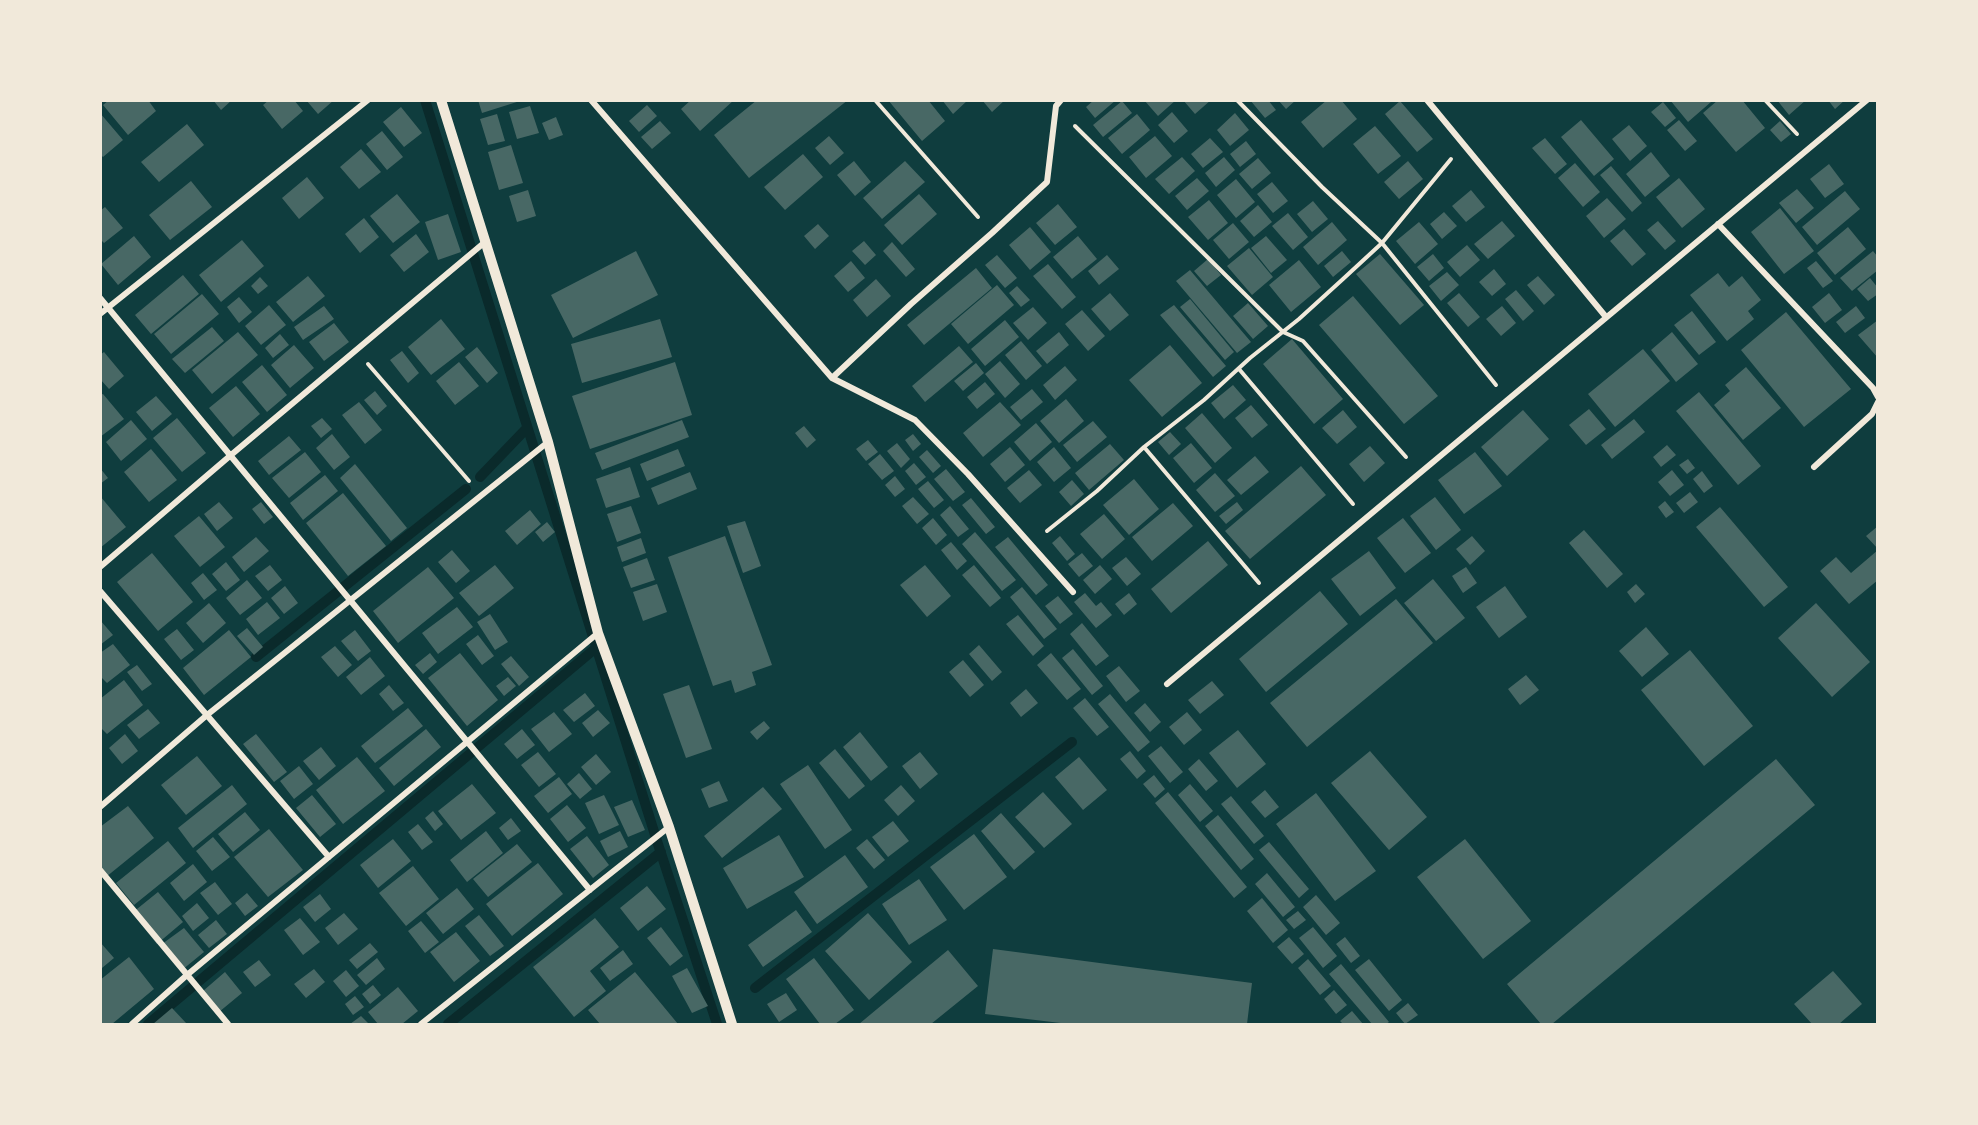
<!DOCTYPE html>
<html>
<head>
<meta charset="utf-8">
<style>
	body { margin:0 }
	#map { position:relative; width:1978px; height:1125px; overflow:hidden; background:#0f3d3e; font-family:Roboto,sans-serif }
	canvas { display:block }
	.frame { position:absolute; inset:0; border:102px solid #f1e9da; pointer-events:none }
</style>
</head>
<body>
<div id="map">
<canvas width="1978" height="1125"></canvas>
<div class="frame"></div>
</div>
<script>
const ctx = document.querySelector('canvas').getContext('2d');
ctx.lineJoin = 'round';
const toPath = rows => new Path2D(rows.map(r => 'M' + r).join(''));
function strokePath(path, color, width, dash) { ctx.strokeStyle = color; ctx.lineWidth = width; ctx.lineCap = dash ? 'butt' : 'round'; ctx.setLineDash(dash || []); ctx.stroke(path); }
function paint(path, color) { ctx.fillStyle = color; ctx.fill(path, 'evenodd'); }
const stream = toPath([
	[425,100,656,838,717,1024],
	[480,477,527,428],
	[256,657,466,489],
	[755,988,1072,742],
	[148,1024,597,647],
	[448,1024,661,852]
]);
const building = toPath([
	[109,100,148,100,156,111,128,135,103,105],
	[213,100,232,100,221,110],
	[269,100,294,100,303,111,282,129,263,105],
	[306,100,334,100,318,114],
	[478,100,520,100,520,101,482,113],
	[691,100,734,100,700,131,681,109],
	[757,100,848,100,749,178,714,135],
	[888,100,928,100,945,121,922,141],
	[942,100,968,100,953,114],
	[982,100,1005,100,992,112],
	[1094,100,1116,100,1095,118,1086,107],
	[1144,100,1176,100,1158,116],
	[1183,100,1211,100,1195,114],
	[1250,100,1268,100,1276,110,1265,118],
	[1278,100,1296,100,1286,109],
	[1327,100,1341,100,1357,119,1323,148,1301,122],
	[1670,100,1709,100,1711,102,1688,122],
	[1718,100,1742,100,1765,128,1736,152,1703,113],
	[1777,100,1806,100,1789,115],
	[1828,100,1845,100,1835,109],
	[1122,101,1132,113,1103,137,1093,125],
	[1400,101,1433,139,1417,152,1385,114],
	[1663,102,1676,118,1665,127,1651,112],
	[647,105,657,116,639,132,629,121],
	[530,106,539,133,517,139,509,112],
	[401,107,422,133,404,147,383,122],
	[1172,112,1188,131,1174,143,1158,125],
	[100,113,123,140,103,157,100,154],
	[1235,113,1249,130,1230,146,1217,130],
	[497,114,505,141,488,145,480,119],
	[1137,114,1150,130,1122,154,1108,138],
	[556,117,563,135,549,140,542,123],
	[1581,120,1614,159,1594,176,1561,137],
	[1679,120,1697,141,1685,151,1667,130],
	[660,121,671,133,652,149,641,137],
	[1780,121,1791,134,1781,142,1770,130],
	[187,124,204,145,159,182,141,162],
	[1629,125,1647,146,1630,161,1612,139],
	[1375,126,1401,156,1378,174,1353,144],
	[382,131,403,157,387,170,366,144],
	[829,136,844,153,830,165,815,148],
	[1155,136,1172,156,1146,178,1129,157],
	[1210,138,1223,152,1203,168,1191,154],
	[1545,138,1567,164,1555,174,1532,148],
	[1246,141,1256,154,1240,167,1230,154],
	[511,145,523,183,499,190,488,152],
	[361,149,381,172,359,189,340,167],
	[1651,152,1670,176,1645,197,1626,174],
	[803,154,823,177,785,210,764,187],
	[1182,157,1195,171,1169,194,1155,179],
	[1224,157,1235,170,1216,187,1205,173],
	[1258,158,1271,173,1252,189,1239,174],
	[854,161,871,182,855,196,837,175],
	[905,161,925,182,882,219,863,198],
	[1408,161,1423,179,1399,199,1384,182],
	[1575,163,1600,192,1583,207,1558,178],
	[1829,164,1844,184,1825,198,1810,179],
	[1611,166,1642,203,1632,212,1600,175],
	[307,177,324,198,299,219,282,198],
	[1197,178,1209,191,1187,210,1175,196],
	[1679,178,1705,209,1682,228,1656,197],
	[1236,179,1255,202,1236,218,1217,195],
	[191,181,212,207,170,240,149,215],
	[1272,182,1288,201,1273,213,1257,194],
	[1797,189,1814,208,1796,223,1779,203],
	[528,190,536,216,517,222,509,196],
	[1471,190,1485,207,1466,222,1452,206],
	[1845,191,1860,209,1817,245,1802,227],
	[397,194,420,222,393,243,370,216],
	[919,194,937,214,902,245,884,225],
	[1607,198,1626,219,1604,238,1586,216],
	[1209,200,1228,223,1208,240,1188,217],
	[1313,201,1328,219,1312,232,1297,214],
	[1058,204,1077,227,1055,245,1036,223],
	[1258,205,1272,222,1254,237,1240,221],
	[105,207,123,228,104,243,100,239,100,211],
	[1780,208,1814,251,1784,274,1751,232],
	[1444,212,1457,226,1442,239,1430,224],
	[1288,213,1308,237,1293,250,1272,226],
	[448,214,461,252,438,260,425,222],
	[364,218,379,237,360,253,345,234],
	[1502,221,1515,236,1488,259,1474,244],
	[1658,221,1676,241,1665,250,1647,230],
	[1332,222,1347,240,1318,265,1303,247],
	[1419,222,1438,244,1415,264,1396,241],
	[1233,223,1249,242,1229,259,1213,240],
	[818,224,829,236,815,249,804,236],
	[1030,227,1051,252,1030,270,1009,245],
	[1848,227,1866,249,1835,275,1817,253],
	[1624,229,1646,254,1632,266,1610,241],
	[416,234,429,252,404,272,390,255],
	[134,236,151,257,118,285,101,264],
	[1078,236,1097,259,1072,279,1053,257],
	[1266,236,1287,260,1271,273,1251,248],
	[242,240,264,266,221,302,199,275],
	[864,241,876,255,865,265,852,251],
	[892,242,915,269,906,277,883,251],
	[1467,245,1480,260,1460,277,1447,262],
	[1249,248,1273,277,1252,295,1227,266],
	[636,251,658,295,573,338,551,295],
	[1342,251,1351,262,1333,277,1324,266],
	[1873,251,1878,257,1878,270,1852,291,1840,278],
	[1380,254,1424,305,1400,325,1356,274],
	[1433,254,1444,268,1429,281,1417,267],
	[997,255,1017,278,1005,288,985,265],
	[1107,255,1119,269,1099,285,1088,271],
	[1208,259,1221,275,1207,286,1194,271],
	[1299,260,1321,287,1291,312,1269,285],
	[851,261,865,278,848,292,834,276],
	[1816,261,1833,281,1823,288,1807,268],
	[1048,264,1076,297,1062,309,1033,276],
	[976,268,992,288,924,345,907,325],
	[1494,269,1506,284,1492,296,1479,282],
	[1190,270,1251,342,1237,353,1176,281],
	[1447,272,1459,285,1441,301,1429,286],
	[1718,273,1729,287,1742,276,1761,300,1748,311,1754,319,1727,341,1690,295],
	[183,275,199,294,151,334,135,315],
	[308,276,325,296,293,322,276,302],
	[1538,276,1555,295,1544,305,1527,285],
	[260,277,268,286,258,294,251,286],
	[1870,278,1878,288,1878,294,1868,301,1857,289],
	[876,279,891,296,867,317,853,300],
	[997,285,1014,305,968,344,951,324],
	[1017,286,1030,300,1021,307,1009,293],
	[1516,290,1534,311,1523,321,1505,299],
	[1110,293,1129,315,1110,331,1091,309],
	[1459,293,1480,317,1468,327,1447,303],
	[1829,293,1842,310,1825,323,1812,307],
	[202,294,219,314,171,354,154,334],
	[1353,296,1438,396,1404,424,1319,325],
	[239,297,252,312,239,323,227,307],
	[1190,299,1234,352,1225,360,1180,307],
	[1248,303,1268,326,1253,339,1233,316],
	[269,305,286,325,261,345,245,326],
	[1174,305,1226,366,1213,377,1160,315],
	[324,306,334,319,303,340,294,327],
	[1502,306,1516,323,1501,336,1486,319],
	[1856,306,1865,318,1845,333,1836,322],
	[1033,307,1047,323,1028,340,1013,323],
	[1082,310,1105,336,1088,351,1065,324],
	[1692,311,1716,342,1699,355,1674,325],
	[1786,312,1851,389,1804,427,1741,350],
	[441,319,465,349,431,375,408,347],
	[660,319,672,357,582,383,571,344],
	[1005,320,1019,337,985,366,971,349],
	[1878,320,1878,358,1858,335],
	[334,323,349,342,324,361,309,342],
	[212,327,224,341,185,373,172,359],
	[238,332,258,355,212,394,192,370],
	[1059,332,1069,345,1047,364,1036,351],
	[1672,332,1698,364,1676,382,1651,350],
	[280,334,289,345,273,358,265,348],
	[1292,339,1343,399,1314,424,1263,364],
	[1021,341,1042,366,1026,380,1005,355],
	[294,345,314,368,290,388,271,365],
	[1170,345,1202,383,1162,417,1129,380],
	[959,346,973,362,925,402,912,386],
	[477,347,498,373,487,383,465,357],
	[1643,349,1670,381,1615,427,1588,394],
	[402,351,419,373,408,383,390,360],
	[104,352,124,376,109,389,100,379,100,355],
	[1000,361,1020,384,1005,398,985,374],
	[459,362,479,386,455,405,436,381],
	[675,362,692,415,590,449,572,396],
	[976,363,984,373,963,391,954,381],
	[262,365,287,395,267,412,242,382],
	[1065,366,1077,380,1055,400,1043,385],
	[1746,367,1781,408,1743,440,1714,405,1730,391,1725,385],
	[985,382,995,394,977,409,967,397],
	[1233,385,1246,400,1224,419,1211,403],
	[236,386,260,414,233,437,209,408],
	[1032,389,1043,402,1021,420,1010,407],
	[375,391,387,406,377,415,364,400],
	[1699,392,1761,466,1738,485,1676,411],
	[103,394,124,419,100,437,100,395],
	[156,396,172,414,152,431,136,412],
	[1066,399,1084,421,1059,443,1040,421],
	[359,402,382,430,365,444,342,415],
	[1000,402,1021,425,983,457,963,433],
	[1251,405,1268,425,1252,438,1235,418],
	[1589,409,1606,429,1586,445,1569,425],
	[1343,410,1357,427,1337,444,1322,428],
	[1523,410,1549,439,1507,476,1481,447],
	[1202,413,1232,448,1215,463,1185,428],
	[177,418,206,453,182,472,153,438],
	[322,418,332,429,321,438,311,426],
	[1634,419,1645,432,1612,459,1601,445],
	[131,420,147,439,121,461,106,442],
	[682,420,689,437,602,470,595,453],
	[1093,421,1107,437,1077,462,1063,445],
	[1036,423,1052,442,1030,461,1014,442],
	[804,426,816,440,807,448,795,433],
	[1170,432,1181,444,1169,455,1158,442],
	[332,434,350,457,334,470,316,448],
	[913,434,921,444,913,451,905,440],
	[289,436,301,450,269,475,258,461],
	[868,440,878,452,866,461,856,449],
	[897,443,910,459,901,468,887,451],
	[1191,443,1212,468,1194,483,1173,458],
	[1110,444,1124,460,1089,490,1075,473],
	[1667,445,1676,455,1661,467,1653,457],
	[1370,446,1385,463,1364,482,1349,464],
	[1010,447,1025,465,1005,482,990,464],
	[1054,447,1071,468,1054,482,1037,462],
	[151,449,177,480,149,502,124,472],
	[678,449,685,466,647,481,640,464],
	[927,450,941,466,933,473,919,457],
	[305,452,321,472,289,498,272,478],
	[1475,452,1502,486,1464,514,1438,480],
	[880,454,894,471,882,480,868,464],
	[1255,456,1269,472,1241,495,1227,480],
	[1688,459,1695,468,1687,474,1679,465],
	[914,463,926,477,916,485,905,471],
	[355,464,407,528,391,541,340,478],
	[1301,466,1326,495,1250,559,1225,531],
	[630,467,640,497,606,508,596,479],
	[100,468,108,478,100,484],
	[946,469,965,492,953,501,934,479],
	[1029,470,1042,485,1020,503,1007,488],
	[1672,470,1684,485,1670,496,1658,482],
	[1702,471,1713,486,1704,493,1693,479],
	[690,472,697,489,658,505,651,488],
	[1215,473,1235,496,1215,512,1196,490],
	[325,475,338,491,303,520,290,503],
	[895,476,905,489,895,497,885,485],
	[1134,479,1159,509,1129,535,1103,505],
	[1072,480,1084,494,1071,506,1059,492],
	[928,481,944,500,934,508,918,489],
	[1690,492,1698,502,1684,513,1676,503],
	[343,493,386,546,348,576,306,523],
	[100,496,126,527,100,548],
	[913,497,929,514,917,524,902,506],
	[1435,497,1461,530,1436,550,1410,516],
	[971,498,995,527,986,534,962,505],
	[1665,501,1674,512,1666,518,1658,507],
	[219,502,233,518,217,531,204,514],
	[261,502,273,517,264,524,252,509],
	[1237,502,1243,510,1226,524,1219,516],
	[1173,503,1193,526,1152,561,1132,537],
	[631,506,641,533,617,542,607,514],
	[950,506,969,529,958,537,940,515],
	[1720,507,1788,587,1764,607,1696,527],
	[530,510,541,524,517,545,505,531],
	[1104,514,1125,539,1102,559,1080,534],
	[199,516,225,547,200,567,174,536],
	[933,518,947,535,936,545,922,528],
	[1403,518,1431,553,1405,573,1377,538],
	[745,521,761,566,743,573,727,526],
	[547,522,555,532,543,542,535,532],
	[1878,526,1878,549,1866,536],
	[1584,530,1623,574,1607,588,1569,543],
	[975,532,1016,580,1002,591,962,544],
	[725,536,772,665,752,672,756,685,735,693,731,680,713,686,668,557],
	[1060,536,1075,554,1067,561,1052,543],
	[1472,536,1485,551,1470,565,1456,549],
	[256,537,269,551,244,572,232,557],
	[1008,537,1048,585,1036,595,995,547],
	[641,538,646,553,622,562,617,547],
	[1208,541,1228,565,1171,613,1151,589],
	[951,542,967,561,957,570,941,550],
	[452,550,470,571,456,583,438,562],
	[1878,550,1878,580,1849,604,1820,571,1836,557,1851,573],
	[1369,551,1396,588,1360,616,1331,579],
	[152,553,193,602,158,631,117,582],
	[1082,553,1093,566,1079,577,1068,564],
	[1126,557,1141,574,1127,586,1112,568],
	[647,558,655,580,631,588,623,567],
	[226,562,240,580,226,591,212,574],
	[270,565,282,580,268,591,255,576],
	[495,565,514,588,479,616,459,593],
	[925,565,951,596,927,617,900,585],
	[974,565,1001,598,990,607,962,575],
	[1100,565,1112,579,1095,594,1083,580],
	[428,567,454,598,398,643,373,611],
	[1466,567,1477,583,1463,593,1452,576],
	[203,573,217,590,204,600,191,583],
	[1433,579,1465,618,1436,641,1404,603],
	[247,580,262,598,240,615,226,598],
	[657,584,667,612,643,621,633,592],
	[1636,584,1645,594,1635,603,1627,592],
	[285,586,298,603,284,614,271,598],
	[1505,586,1527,617,1499,638,1476,607],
	[1022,587,1057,629,1044,639,1010,597],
	[1320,591,1348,624,1266,692,1239,659],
	[1085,593,1096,606,1101,602,1112,615,1096,628,1074,602],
	[1129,593,1137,604,1124,615,1115,604],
	[1058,596,1073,614,1060,624,1045,606],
	[1396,599,1433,643,1307,747,1270,703],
	[267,602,280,618,258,635,246,619],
	[209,603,226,623,203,643,186,623],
	[1816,603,1870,662,1832,697,1778,638],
	[457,607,473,627,438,654,422,633],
	[490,614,508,642,495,650,477,622],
	[1018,615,1044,646,1033,656,1006,624],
	[100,620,113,635,100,645],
	[1082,623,1109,656,1096,666,1070,634],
	[1646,627,1669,654,1642,677,1619,651],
	[247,628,263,647,254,655,237,636],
	[177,629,194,650,181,660,164,639],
	[229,630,251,657,204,695,183,668],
	[355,630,371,651,358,661,341,641],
	[478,635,494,656,482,665,466,644],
	[113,644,130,665,107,683,100,676,100,653],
	[979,645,1002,672,992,681,969,654],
	[335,646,352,665,338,677,321,657],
	[1073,649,1103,686,1092,695,1062,658],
	[1690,650,1753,726,1704,766,1641,690],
	[430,653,437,662,423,674,415,665],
	[460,653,498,700,467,726,428,678],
	[1051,653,1081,689,1067,700,1037,665],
	[511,656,529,677,519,686,501,664],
	[370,657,385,676,361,695,346,677],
	[963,660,984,685,970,697,949,672],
	[137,665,152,684,142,691,127,672],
	[1119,666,1140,691,1126,702,1106,676],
	[1526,675,1539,690,1520,705,1508,689],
	[508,677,516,686,504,696,496,686],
	[124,680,143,705,107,734,100,727,100,699],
	[1212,681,1224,695,1200,714,1188,700],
	[389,685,404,703,393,711,379,694],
	[689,685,712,749,686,758,663,694],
	[1026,689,1038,703,1021,717,1010,703],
	[585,693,595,706,574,722,563,710],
	[1110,694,1150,742,1138,752,1098,704],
	[1085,698,1109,727,1097,736,1073,708],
	[1145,703,1161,722,1150,732,1134,713],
	[408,708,423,726,375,763,361,746],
	[148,709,160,723,139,739,127,725],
	[598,710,610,723,593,737,582,723],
	[554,712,572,734,549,752,531,729],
	[1187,712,1202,730,1184,745,1169,727],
	[764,721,770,728,757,740,750,732],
	[426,729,441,747,394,786,379,768],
	[522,729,535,745,517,759,504,744],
	[1238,730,1266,764,1237,788,1209,753],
	[860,732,888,767,871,781,843,747],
	[125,734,138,751,122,764,109,748],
	[256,734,287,772,274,782,243,744],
	[1161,746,1183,772,1170,783,1148,756],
	[321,747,336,766,319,780,303,761],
	[835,749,865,786,849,799,819,763],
	[1130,751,1146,771,1137,779,1120,759],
	[1370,751,1427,817,1389,850,1331,783],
	[538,752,556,774,539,787,521,765],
	[920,752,938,774,920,789,902,766],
	[596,754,611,772,596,785,581,767],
	[197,756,222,786,186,815,161,785],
	[357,757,385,791,343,824,316,790],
	[1079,757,1107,790,1083,810,1055,777],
	[1199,759,1218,781,1206,791,1188,769],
	[1776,759,1815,805,1552,1024,1541,1024,1507,984],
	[808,765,852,830,825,849,780,784],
	[299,766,313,784,294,799,280,781],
	[579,773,592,789,580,799,567,784],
	[1154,775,1165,789,1155,798,1143,784],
	[559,777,572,794,548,813,534,796],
	[719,781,728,801,709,808,701,789],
	[472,784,496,813,461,840,438,811],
	[1190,784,1213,811,1200,822,1178,795],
	[232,785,247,804,193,848,178,828],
	[901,785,915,801,898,816,884,800],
	[763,787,782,809,722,858,704,836],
	[1265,790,1279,807,1265,818,1251,802],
	[1043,792,1072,824,1044,848,1015,817],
	[1168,792,1247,887,1234,898,1155,803],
	[1316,793,1376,871,1335,901,1276,824],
	[312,795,336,824,320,837,296,808],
	[604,795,619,825,599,834,585,803],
	[1231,796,1264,836,1254,844,1221,804],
	[632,800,645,830,628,837,614,807],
	[567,805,586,828,568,842,550,819],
	[128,806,154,838,106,877,100,870,100,827],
	[433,811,443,824,435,831,425,818],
	[245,812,260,830,233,852,218,834],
	[1001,813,1035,852,1014,870,981,831],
	[1218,815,1254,859,1241,870,1205,826],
	[511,818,521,831,508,840,499,828],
	[893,821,909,841,888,857,872,837],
	[418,824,433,842,422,850,408,832],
	[269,829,303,870,268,897,234,857],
	[486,831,503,853,467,882,450,860],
	[620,831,628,847,608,857,600,841],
	[974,834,1007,877,964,910,930,867],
	[779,835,804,877,747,909,723,868],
	[587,836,609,865,593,878,570,849],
	[213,837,230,857,212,871,196,851],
	[393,839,411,861,378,888,360,865],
	[867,839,885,860,874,869,856,848],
	[1465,839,1531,921,1483,959,1417,877],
	[168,841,186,863,134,905,116,883],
	[1269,842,1309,889,1299,898,1259,850],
	[517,844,532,862,488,897,473,879],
	[845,855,868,887,817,924,794,892],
	[538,863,563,894,512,936,486,904],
	[193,864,207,882,184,901,170,883],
	[413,866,439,899,406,926,379,893],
	[1267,873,1295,907,1283,917,1255,884],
	[919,879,947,920,909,945,882,904],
	[215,882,232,904,218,915,200,893],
	[647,886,666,909,638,931,620,908],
	[457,888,474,909,443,934,426,913],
	[158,892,183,922,157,944,132,913],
	[247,893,258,906,245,916,235,903],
	[320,894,331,909,315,922,303,907],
	[1316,895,1340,923,1326,935,1303,907],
	[1262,898,1288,930,1273,943,1247,911],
	[197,903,209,918,193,931,182,916],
	[796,910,812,932,763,967,748,945],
	[1298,911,1306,920,1294,929,1286,920],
	[344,913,358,929,338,945,325,928],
	[868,913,912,962,869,1000,825,951],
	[479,915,504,946,490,956,465,926],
	[300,918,320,942,303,955,284,930],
	[595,918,619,947,590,971,606,991,574,1017,533,967],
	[216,920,227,934,209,948,198,935],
	[421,921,439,942,425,953,408,931],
	[661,927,683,956,670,966,647,938],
	[1313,927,1337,956,1323,968,1299,938],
	[184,928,204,952,182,970,162,944],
	[456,932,480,961,454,982,430,952],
	[1289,937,1304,954,1292,964,1277,947],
	[1345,937,1360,956,1351,963,1336,944],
	[100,942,114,958,102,968,100,967],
	[370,943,378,952,357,969,349,960],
	[993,949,1252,983,1247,1024,1069,1024,985,1014],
	[623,950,633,964,610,981,600,968],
	[948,950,978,986,931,1024,859,1024],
	[129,957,154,989,112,1024,100,1024,100,980],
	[377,958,385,969,366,985,357,975],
	[814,958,854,1010,835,1024,820,1024,786,979],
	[1308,959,1331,986,1320,995,1298,968],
	[1369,959,1402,1000,1389,1011,1355,970],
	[259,960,271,975,255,987,243,972],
	[1341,964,1389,1022,1386,1024,1372,1024,1329,974],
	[687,968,708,1006,692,1013,672,976],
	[314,969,325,982,306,998,294,984],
	[346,970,359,986,346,997,333,981],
	[1833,971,1862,1004,1839,1024,1812,1024,1794,1004],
	[225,972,242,993,219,1012,203,991],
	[635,972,678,1024,600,1024,588,1010],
	[373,985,381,995,370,1004,362,994],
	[398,987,418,1011,402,1024,378,1024,368,1012],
	[1334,990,1347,1005,1336,1014,1324,999],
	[786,993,797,1010,779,1022,767,1004],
	[355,996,364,1007,353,1015,345,1004],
	[1408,1003,1418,1015,1405,1024,1396,1013],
	[172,1008,187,1024,153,1024],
	[1352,1011,1363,1024,1343,1024,1340,1021],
	[361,1016,369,1024,350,1024]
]);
const path = toPath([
	[875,100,978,217],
	[1237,100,1322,187,1382,243,1496,385],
	[1765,100,1797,134],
	[1075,126,1283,332,1303,341,1406,457],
	[368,364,469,481],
	[1239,369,1353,504],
	[1144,447,1259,583],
	[1047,531,1097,491,1144,447,1204,400,1250,358,1299,319,1343,279,1382,243,1451,159]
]);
const minor = toPath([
	[591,100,832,378,915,420,968,474,1073,592],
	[1427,100,1606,317],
	[1718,224,1873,388,1878,397],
	[100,298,590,890],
	[100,314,368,100],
	[832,378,911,304,992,233,1047,182,1056,106,1061,100],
	[1814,467,1872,414,1878,402],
	[100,567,231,455,485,242],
	[100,591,329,857],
	[1167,684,1867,100],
	[100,807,207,715,548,442],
	[100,870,228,1024],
	[132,1024,187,975,598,633],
	[421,1024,669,827]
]);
const tertiary = toPath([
	[441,100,548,442,598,633,669,827,732,1024]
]);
strokePath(stream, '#0a2a2b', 10);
paint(building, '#486865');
strokePath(path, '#f1e9da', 4);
strokePath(minor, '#f1e9da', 6);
strokePath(tertiary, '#f1e9da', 10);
</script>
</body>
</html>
